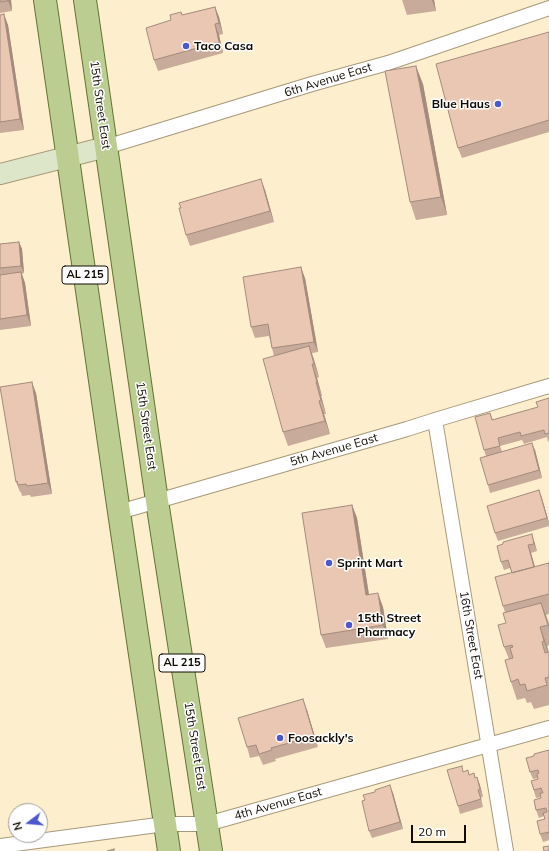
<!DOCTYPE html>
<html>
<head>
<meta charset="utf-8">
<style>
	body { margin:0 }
	#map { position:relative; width:549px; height:851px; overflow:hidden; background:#fdefcd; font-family:Mulish,sans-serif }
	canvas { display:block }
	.north { position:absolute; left:8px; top:803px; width:40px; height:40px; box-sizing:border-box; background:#fff; border:1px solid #9f9d9a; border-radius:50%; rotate:254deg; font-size:11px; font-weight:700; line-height:16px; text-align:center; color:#100b02 }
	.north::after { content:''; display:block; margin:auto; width:14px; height:18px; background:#4c58ce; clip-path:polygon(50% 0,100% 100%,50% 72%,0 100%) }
	.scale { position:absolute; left:411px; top:825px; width:55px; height:18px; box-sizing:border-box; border:2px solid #100b02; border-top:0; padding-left:5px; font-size:12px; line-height:14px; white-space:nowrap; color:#100b02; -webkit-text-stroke:3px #fff; paint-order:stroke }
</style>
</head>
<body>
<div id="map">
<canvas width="549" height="851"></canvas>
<div class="north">N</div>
<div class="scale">20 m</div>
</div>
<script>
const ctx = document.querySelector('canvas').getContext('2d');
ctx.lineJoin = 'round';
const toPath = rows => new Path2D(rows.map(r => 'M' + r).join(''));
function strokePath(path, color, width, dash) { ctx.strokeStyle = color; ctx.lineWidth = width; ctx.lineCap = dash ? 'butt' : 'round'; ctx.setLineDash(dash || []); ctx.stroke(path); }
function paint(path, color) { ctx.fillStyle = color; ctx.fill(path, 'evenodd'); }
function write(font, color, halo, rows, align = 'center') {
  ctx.font = font + ' Mulish,sans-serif'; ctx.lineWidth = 3; ctx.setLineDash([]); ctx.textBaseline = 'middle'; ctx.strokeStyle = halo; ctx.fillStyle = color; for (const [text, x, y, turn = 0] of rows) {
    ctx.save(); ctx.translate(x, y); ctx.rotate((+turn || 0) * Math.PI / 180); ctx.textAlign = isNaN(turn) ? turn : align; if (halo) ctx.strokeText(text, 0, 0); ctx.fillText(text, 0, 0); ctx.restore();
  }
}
const street = toPath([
	[106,147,312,84,388,63,549,8],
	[435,420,506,851],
	[119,512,407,429,435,420,549,386],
	[0,846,165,824,207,824,549,728]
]);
const secondary = toPath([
	[0,174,106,147]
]);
const primary = toPath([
	[45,0,119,512,169,851],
	[85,0,157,501,211,851]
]);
const wall = toPath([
	[0,0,11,0,12,11,0,13],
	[402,0,434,0,436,11,407,15],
	[215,7,219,17,223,34,219,35,223,53,158,71,154,60,171,20,182,15],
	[0,15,8,25,24,130,0,133],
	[549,32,549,132,462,158,458,148],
	[423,84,447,215,416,220,410,202],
	[265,190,274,222,190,246,186,235],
	[19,242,22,249,24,273,22,274,25,283,31,326,0,330,0,244],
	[305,278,318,352,312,353,319,377,317,378,322,396,321,396,326,414,324,414,330,434,288,446,283,432,274,356,269,336,255,338,251,327],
	[36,393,52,494,31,497,30,495,22,496,21,492,20,492,16,482],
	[549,398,549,441,548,442,547,437,524,444,522,440,500,446,502,451,535,450,542,478,490,493,488,485,486,456,484,450,490,413,493,420,538,407],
	[539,490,549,522,549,526,498,541,495,533],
	[352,505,357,518,369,594,383,607,388,639,326,648,321,635],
	[534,541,537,551,531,553,535,567,549,563,549,614,546,615,549,625,549,645,547,646,549,652,549,705,534,709,531,702,527,703,525,698,517,700,511,682,509,659,504,647,506,623,505,612,503,606,512,573,510,568,504,570,501,562],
	[307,710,318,747,275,759,276,761,263,765,259,756,250,758,247,747],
	[549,750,549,840,543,842,540,834,545,819,544,816,539,818,536,810,541,798,541,797,536,798,531,781,538,779,538,778,533,779,530,772,534,756],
	[464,771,469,775,474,773,475,778,477,777,483,797,481,797,483,807,460,814,458,806],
	[393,793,403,829,372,838,369,831]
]);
const shadedWall = toPath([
	[8,0,11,0,12,11],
	[432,0,434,0,436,11],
	[215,7,219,17,223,34,219,23],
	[4,14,8,25,24,130,20,119],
	[215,24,219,35,223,53,219,42],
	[416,66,423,84,447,215,441,197],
	[261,179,265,190,274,222,270,211],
	[19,242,22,249,24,273,21,266],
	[301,267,305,278,318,352,314,342],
	[21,272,25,283,31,326,27,315],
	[309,346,314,360,319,377,314,364],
	[312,364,317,378,322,396,317,382],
	[32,382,36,393,52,494,48,483],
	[316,382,321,396,326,414,321,400],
	[319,401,324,414,330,434,325,421],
	[532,443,535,450,542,478,539,470],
	[539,490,542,498,549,523,547,518],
	[352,505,357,518,371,609,366,595],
	[532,534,534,541,537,551,534,544],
	[528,545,531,553,537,574,534,567],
	[378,593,383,607,388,639,383,625],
	[541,603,548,621,549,625,549,629],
	[540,627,547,646,549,656,544,641],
	[303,699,307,710,318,747,314,736],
	[477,777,480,785,483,797,480,789],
	[390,785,393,793,403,829,400,822]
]);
const building = toPath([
	[0,0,8,0,8,1,0,2,0,0],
	[215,7,219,23,215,24,219,42,154,60,146,28,171,20,170,15,181,12,182,15,215,7],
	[4,14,20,119,0,122,0,15,4,14],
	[549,32,549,120,458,148,436,64,549,32],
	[416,66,441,197,410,202,385,71,416,66],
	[261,179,270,211,186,235,179,208,181,208,179,203,261,179],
	[19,242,21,266,0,268,0,244,19,242],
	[301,267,314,342,272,348,268,324,251,327,243,277,301,267],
	[21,272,27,315,0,319,0,275,21,272],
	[309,346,314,364,312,364,317,382,316,382,321,400,319,401,325,421,283,432,263,359,309,346],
	[32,382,48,483,27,486,26,484,18,485,17,481,16,482,0,387,32,382],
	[549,398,549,433,545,434,544,430,521,436,520,432,498,438,500,446,484,450,475,417,490,413,492,420,538,407,536,402,549,398],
	[532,443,539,470,488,485,480,458,532,443],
	[539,490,547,518,495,533,487,506,539,490],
	[352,505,366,595,378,593,383,625,321,635,302,513,352,505],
	[532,534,534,544,528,545,534,567,512,573,508,560,501,562,497,546,503,544,503,542,532,534],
	[549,563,549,594,503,606,495,577,549,563],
	[541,603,548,625,540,627,544,641,542,642,545,653,549,652,549,677,545,678,547,685,527,691,525,684,520,685,518,679,511,682,505,660,513,658,510,648,513,647,512,645,504,647,498,625,506,623,503,613,541,603],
	[303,699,314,736,271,748,272,750,259,754,256,745,247,747,238,718,303,699],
	[549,750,549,834,549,832,540,834,537,821,545,819,543,813,547,812,546,808,536,810,534,800,541,798,540,793,543,793,541,788,534,790,531,781,538,779,537,774,539,773,538,770,530,772,526,758,534,756,534,754,549,750],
	[462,766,463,772,468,770,469,775,474,773,475,778,477,777,480,789,478,790,481,799,458,806,447,770,462,766],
	[390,785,400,822,369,831,362,801,365,800,363,795,375,792,375,790,390,785],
	[549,846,549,851,544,851,543,847,549,846],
	[114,849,114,851,107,851,114,849]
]);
const markers = [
	[186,46,4,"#4c58ce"],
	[498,104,4,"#4c58ce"],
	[329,563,4,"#4c58ce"],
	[349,625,4,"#4c58ce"],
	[280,738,4,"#4c58ce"]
];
const shields = [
	[85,275,46],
	[182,663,46]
];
const shieldNames = [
	["AL 215",85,275],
	["AL 215",182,663]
];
const poiNames = [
	["Taco Casa",194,46],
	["Blue Haus",490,104,"right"],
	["Sprint Mart",337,563],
	["15th Street",357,618],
	["Pharmacy",357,632],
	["Foosackly's",288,738]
];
const streetNames = [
	["6th Avenue East",328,80,-17],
	["15th Street East",100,105,82],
	["15th Street East",146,426,82],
	["5th Avenue East",334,450,-16],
	["16th Street East",471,635,80],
	["15th Street East",195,746,81],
	["4th Avenue East",278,804,-16]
];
strokePath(street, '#a69979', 16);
strokePath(secondary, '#a69979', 22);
strokePath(primary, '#637431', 24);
strokePath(street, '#fff', 14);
strokePath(secondary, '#dee6c9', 20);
strokePath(primary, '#bccd92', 22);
paint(wall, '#c8ab9a');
paint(shadedWall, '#a38b7d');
paint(building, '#e9c7b3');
strokePath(building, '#a38b7d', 1);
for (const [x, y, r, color] of markers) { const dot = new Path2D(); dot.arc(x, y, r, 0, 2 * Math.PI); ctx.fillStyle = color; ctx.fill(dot); strokePath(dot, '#fff', 1.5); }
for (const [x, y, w] of shields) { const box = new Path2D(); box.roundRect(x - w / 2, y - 9, w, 18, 3); ctx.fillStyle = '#fff'; ctx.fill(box); strokePath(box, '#100b02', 1); }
write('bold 11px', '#100b02', null, shieldNames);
write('bold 12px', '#100b02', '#fff', poiNames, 'left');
write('12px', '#100b02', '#fff', streetNames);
</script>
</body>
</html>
